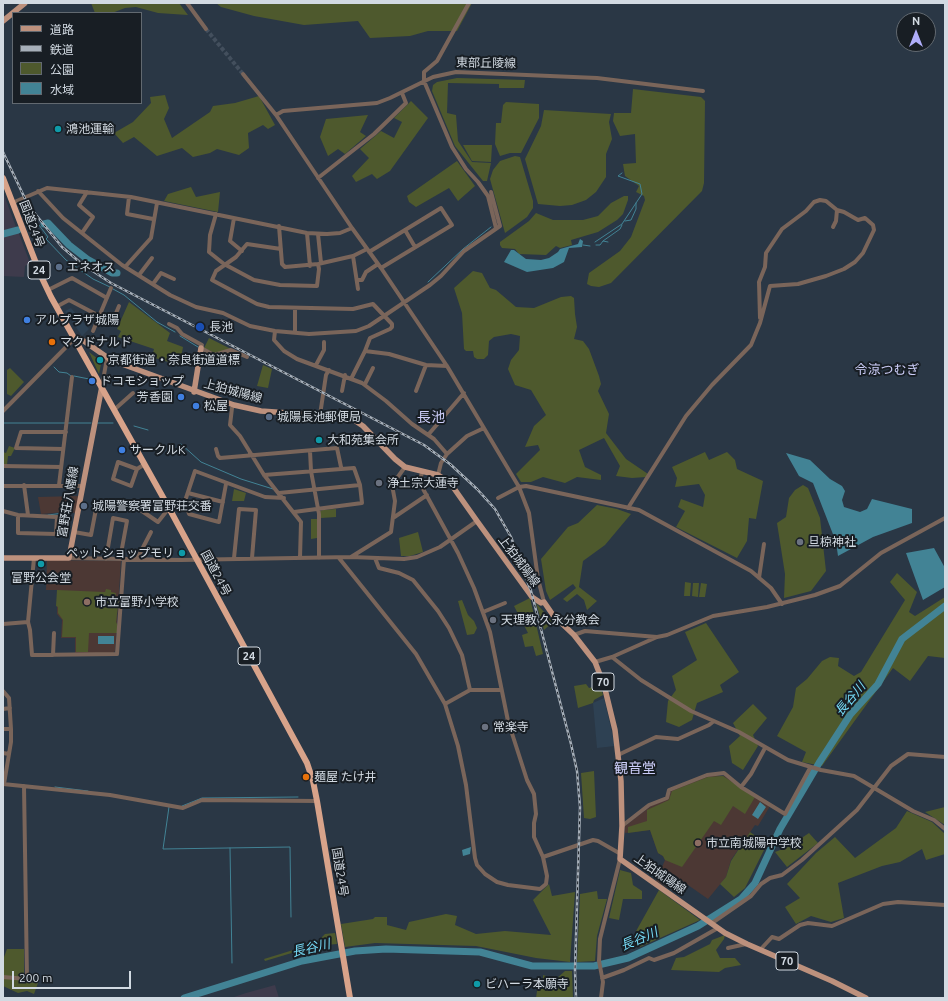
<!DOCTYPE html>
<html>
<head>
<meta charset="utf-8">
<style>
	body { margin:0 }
	#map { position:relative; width:948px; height:1001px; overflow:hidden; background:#2a3745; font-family:Ubuntu,"Noto Sans JP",sans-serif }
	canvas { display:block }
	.frame { position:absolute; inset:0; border:4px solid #d2dae2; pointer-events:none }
	.legend { position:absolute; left:12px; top:12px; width:130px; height:92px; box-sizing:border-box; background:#181e24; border:1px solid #626970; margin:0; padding:5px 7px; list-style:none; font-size:12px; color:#d2dae2 }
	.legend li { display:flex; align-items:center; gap:8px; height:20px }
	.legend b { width:20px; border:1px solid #626970 }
	.north { position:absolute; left:896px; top:12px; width:40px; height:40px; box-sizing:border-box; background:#181e24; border:1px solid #626970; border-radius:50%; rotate:0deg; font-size:11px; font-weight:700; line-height:16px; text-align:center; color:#d2dae2 }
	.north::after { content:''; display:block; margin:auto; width:14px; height:18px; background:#afaefa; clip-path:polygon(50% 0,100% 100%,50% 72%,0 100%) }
	.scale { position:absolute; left:12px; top:971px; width:119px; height:18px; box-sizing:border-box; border:2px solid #d2dae2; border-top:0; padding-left:5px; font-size:12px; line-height:14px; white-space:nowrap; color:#d2dae2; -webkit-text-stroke:3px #181e24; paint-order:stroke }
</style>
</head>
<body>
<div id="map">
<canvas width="948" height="1001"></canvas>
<div class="frame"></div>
<ul class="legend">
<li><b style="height:5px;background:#bd917d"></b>道路</li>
<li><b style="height:5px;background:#a6afb9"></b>鉄道</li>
<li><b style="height:11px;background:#4e592d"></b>公園</li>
<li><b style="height:11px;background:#428395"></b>水域</li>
</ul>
<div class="north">N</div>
<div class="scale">200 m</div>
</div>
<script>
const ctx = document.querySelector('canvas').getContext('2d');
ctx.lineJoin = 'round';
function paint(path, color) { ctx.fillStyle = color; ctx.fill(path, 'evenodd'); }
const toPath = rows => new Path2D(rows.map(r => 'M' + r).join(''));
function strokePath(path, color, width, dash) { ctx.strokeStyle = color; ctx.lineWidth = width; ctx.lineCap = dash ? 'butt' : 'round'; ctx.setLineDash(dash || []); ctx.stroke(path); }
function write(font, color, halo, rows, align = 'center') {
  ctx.font = font + ' Ubuntu,"Noto Sans JP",sans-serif'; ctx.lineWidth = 4; ctx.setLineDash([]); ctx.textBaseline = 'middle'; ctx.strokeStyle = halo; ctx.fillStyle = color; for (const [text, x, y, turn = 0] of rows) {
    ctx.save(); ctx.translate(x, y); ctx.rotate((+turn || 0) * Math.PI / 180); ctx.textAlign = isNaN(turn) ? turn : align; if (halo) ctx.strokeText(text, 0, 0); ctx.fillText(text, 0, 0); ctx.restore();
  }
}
const built = toPath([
	[71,308,89,329,82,336,65,311],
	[604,698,615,746,597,748,593,703]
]);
const industrial = toPath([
	[3,192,16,227,3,231],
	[18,231,30,263,25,266,24,277,3,276,3,235],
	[275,985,279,998,231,998,246,993]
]);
const education = toPath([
	[79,496,76,513,65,512,41,514,38,497],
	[47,560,121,561,115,651,113,653,75,653,75,638,61,638,62,620,57,614,57,590,46,590],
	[708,776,724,776,770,806,758,826,755,825,731,860,726,877,708,899,678,878,670,889,656,881,665,860,663,856,658,853,650,830,625,833,625,826,651,806,668,799,671,790]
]);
const green = toPath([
	[91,3,179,3,188,15,158,13,136,7,125,8,112,13,95,13],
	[216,3,472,3,457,31,428,31,410,36,370,38,358,21,304,25,254,16,221,7],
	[457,78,525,80,524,88,499,88,499,84,448,83,447,113,456,115,458,141,472,162,491,163,487,181,483,181,455,146,432,91,433,85,437,82],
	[633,89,701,97,705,101,704,183,702,191,611,283,599,287,591,286,587,284,589,273,620,251,631,237,645,200,644,196,636,192,639,186,625,176,623,164,636,163,635,134,620,136,613,121,614,113,631,113],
	[165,95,169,108,164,119,172,138,210,112,213,106,235,103,259,96,275,125,268,129,263,125,248,133,249,148,239,155,217,149,210,153,193,157,182,148,157,156,134,137,123,143,114,133,133,122,151,103,150,97],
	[411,101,428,118,390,171,377,179,372,174,356,182,352,176,369,158,360,149,381,131,394,138,402,122,394,118],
	[506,102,539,104,539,118,521,153,510,153,500,156,495,144,496,123,501,123,503,105],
	[544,110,611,114,609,122,612,139,606,154,606,177,596,192,586,200,572,205,560,206,538,204,525,159,541,126],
	[368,115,360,132,366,136,345,154,338,149,328,156,320,137,326,119],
	[463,145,492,145,491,162,472,161],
	[515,156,520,157,533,201,533,208,527,217,505,233,490,179,493,170,500,161],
	[457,161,475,186,458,201,449,188,416,207,409,202,407,196],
	[191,187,196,197,220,192,218,212,164,201,168,194],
	[624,196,628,196,628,200,623,214,617,220,598,232,571,240,572,245,560,248,556,246,546,255,519,254,515,249,502,248,500,245,500,242,529,221,536,213,553,220,583,220,598,216,611,203],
	[473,271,482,273,490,288,496,290,516,307,534,308,561,297,571,296,574,298,575,314,577,327,574,339,583,341,589,349,599,376,601,384,598,391,609,414,606,433,626,459,648,474,646,477,632,478,616,476,620,466,604,438,579,450,585,467,601,475,601,480,577,477,565,483,543,477,531,482,521,482,516,474,540,450,538,445,525,447,534,426,546,415,531,390,515,385,508,369,511,360,519,350,520,336,511,334,494,337,489,341,488,355,484,359,477,359,474,357,473,351,466,351,464,349,462,313,454,288],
	[129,302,170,333,167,341,183,347,181,358,177,358,175,364,152,357,154,349,118,337,121,331,117,329],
	[209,338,231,349,215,353,204,348],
	[89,352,98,359,101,364,99,374],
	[263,365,272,369,268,388,257,386],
	[10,368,24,382,11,396,7,394,7,370],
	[9,446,15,448,11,456,8,456,7,465,3,465,3,452,6,453],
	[705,452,709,460,727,452,735,460,737,469,763,481,756,519,749,518,747,541,737,558,676,527,685,511,678,507,681,499,703,507,705,495,699,484,675,487,677,478,672,467],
	[803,485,808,488,820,518,826,571,811,591,784,598,785,574,777,523,786,517,789,498,795,490],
	[234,489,246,493,244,501,232,501],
	[597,505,617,509,631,514,605,545,583,561,579,587,597,601,587,610,584,600,577,594,567,602,563,599,576,588,573,584,550,600,546,591,541,559,568,527,578,523],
	[336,509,336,517,321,518,320,511,323,510],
	[311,519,317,519,317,538,311,539],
	[418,532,423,552,410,556,401,556,399,538],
	[897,573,917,592,909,612,915,616,945,597,945,658,928,656,910,681,893,668,822,766,802,762,806,752,777,736,793,707,796,688,807,679,822,661,830,657,839,658,838,666,854,676,861,672,905,600,890,582],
	[685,582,691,583,690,596,684,596],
	[693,583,699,583,698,597,692,596],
	[701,583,707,584,705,597,699,597],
	[106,589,111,590,111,592,116,593,115,597,119,598,116,622,118,626,117,633,89,633,88,652,76,652,76,637,62,637,63,620,58,613,58,607,56,606,57,590,105,592],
	[530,598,543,654,536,656,533,646,525,647,522,635,528,633,514,606],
	[462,600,468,615,474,621,477,628,474,634,467,635,458,601],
	[536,603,553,622,544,630],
	[706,623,739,672,720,685,723,692,697,703,692,720,679,727,666,722,668,701,676,690,672,676,697,660,685,632],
	[586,684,589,688,600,685,603,695,594,700,593,703,578,708,574,686],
	[753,704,767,718,753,735,758,746,743,770,732,763,729,746,740,736,733,723],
	[594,771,596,817,590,819,584,818,581,773],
	[723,776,755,797,745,814,733,806,721,825,714,821,682,867,665,860,663,856,658,853,650,830,628,833,628,827,647,821,647,810,669,800,672,791,708,777],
	[945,807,945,825,925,812],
	[907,811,932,822,945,834,945,854,926,860,922,849,900,862,882,866,838,883,844,918,831,922,811,916,796,924,785,907,800,898,787,884,816,853,835,837,855,858,896,828],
	[750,832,767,844,745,888,734,897,720,884,726,877,731,861],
	[809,833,818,843,787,867,775,852,788,847],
	[620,870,631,873,633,885,642,891,642,899,623,899,619,920,609,918],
	[549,884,552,896,575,892,570,962,536,958,476,946,375,943,345,947,341,924,373,919,375,917,387,917,387,925,406,930,409,922,446,914,457,916,455,925,476,934,505,931,551,935,533,900],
	[659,890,700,920,640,947,635,945,635,933],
	[597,891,598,899,607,899,597,936,595,961,577,962,580,894],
	[335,933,337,944,315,946,265,961,264,959,316,943,325,934],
	[725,935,724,939,716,950,720,958,735,958,741,965,725,968,719,972,671,970,676,958,684,957,710,944,712,940],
	[7,949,24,949,24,974,26,982,38,983,34,994,27,991,18,993,3,986,3,960],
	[565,971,572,971,573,998,536,998,538,984,557,987,543,979,543,975,556,979]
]);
const water = toPath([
	[580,239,583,241,582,247,569,248,564,262,553,268,527,272,504,262,511,250,514,250,526,259,541,260,549,258,558,252,560,249,578,244],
	[786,453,810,460,830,479,842,486,845,491,842,500,844,507,860,512,867,509,872,499,912,509,912,523,873,537,838,556,836,542,813,483,799,476],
	[934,548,945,568,945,587,923,600,906,553],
	[98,636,114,636,114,644,98,644],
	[760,802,766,807,758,819,752,815],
	[471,847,470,854,463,856,462,850]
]);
const stream = toPath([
	[625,221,631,220,636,209,636,203],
	[39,225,48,237,46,239,66,260,93,279,110,287],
	[603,241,620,229,622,225],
	[595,242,622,224,642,194,640,184,618,176,622,173],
	[583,245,590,246],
	[596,245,600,245,603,241,608,242],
	[428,282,463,249,491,227],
	[113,289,124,295,157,322,175,332],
	[180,336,198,347],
	[54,367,59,372,67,373,71,376],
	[74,376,89,379],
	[3,423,65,423],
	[68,423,91,423],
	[97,423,113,423],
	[134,426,148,430],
	[181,444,201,462,241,479,273,489],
	[48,515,64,513,67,515],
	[55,787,88,791],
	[182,806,202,798,298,797],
	[169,807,163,849,290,847,291,917],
	[230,848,232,963]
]);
const river = toPath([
	[44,224,48,223,69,245,87,259,112,273,117,273],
	[3,234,18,230],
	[184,998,302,961,355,951,386,949,480,952,532,966,594,966,628,958,698,926,741,899,755,883,780,829,819,763,850,715,878,684,902,639,945,606]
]);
const minorTunnel = toPath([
	[206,29,243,74]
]);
const minor = toPath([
	[187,3,206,29],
	[469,3,437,61,424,72,424,81,452,147,466,169,478,182,488,196,496,228],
	[243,74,276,115,352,228],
	[276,115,283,111,377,103,390,98,433,77,456,72,597,78,703,91],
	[318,178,374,134,406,103,402,93],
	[38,191,63,218,122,265,170,295,196,307,223,313,250,326,275,331,309,334,356,331,369,326,430,285,441,276,464,251,500,226,491,192],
	[129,197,127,214,153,219],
	[12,203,47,188,131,197,307,233,327,234,340,233,352,228,381,268,447,366,519,487,529,513,538,579,544,602],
	[216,214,210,235,209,252,224,264,254,280,280,285,317,286,319,269,318,264],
	[234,218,230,241,242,251],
	[279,226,282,264,285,267,318,264,353,256,367,249],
	[405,230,415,247],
	[82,233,93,217,79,205,87,192],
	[307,233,310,266],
	[318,234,321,263],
	[281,249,247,244,236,257,216,271,212,280,257,304,269,307,353,309,373,304,392,324,392,327,390,329,370,338,365,351],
	[369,252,441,208,452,225,381,268],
	[353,256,358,289],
	[125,267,151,238,157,203],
	[139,275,152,258],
	[357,280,362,280,366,272,378,264],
	[153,284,161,273,174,279],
	[48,290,72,278,107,298],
	[56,307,69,300,107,320,114,318,119,306],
	[760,318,759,282,765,267,766,253,782,229,806,211,814,202,820,200,826,201,837,210,836,221,833,227],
	[169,324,177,328,182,334,202,345,201,348,214,355,231,350,247,357],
	[93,331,111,288],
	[275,331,274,340,284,351,297,359,362,383,386,401,412,424,434,439,447,454],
	[295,333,295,308],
	[316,365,324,350,324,342],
	[352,377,365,351,389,354,426,365,447,366],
	[365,384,373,368],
	[102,386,107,358],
	[342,391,345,375],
	[416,391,426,365],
	[234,405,232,408,230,425,240,436,264,475,301,522,300,558],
	[115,409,133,393],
	[3,411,75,338],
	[320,415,326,375,329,370],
	[428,435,464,393],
	[63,449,16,448,21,432,66,432],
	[216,449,218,456,220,458,337,448,341,467],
	[310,451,311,471,319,514,319,558],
	[3,466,61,467],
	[137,469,118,462,113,479,131,486,137,469,145,464],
	[422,472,420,481,422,487,458,553,474,588,490,632,508,721,527,780,534,794,536,814,534,823,534,837,543,857],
	[264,475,354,468,360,485,362,503,294,512],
	[438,475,441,463,447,454,467,436,484,428],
	[226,484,219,522,189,514,185,501,195,471,265,497,284,498],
	[24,485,28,515],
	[59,485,72,377],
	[3,486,83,486],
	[188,493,223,502],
	[279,493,360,485],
	[498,498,519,487,526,486,639,510,751,571,771,588,782,604],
	[628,508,686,416,712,385,751,345,760,323,770,286,798,284,826,276,844,269,855,262,863,253,874,230,873,225,865,218,858,220,844,212,837,210],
	[139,509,158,522,169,508],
	[3,511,18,515,57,517,56,534,18,533,18,515],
	[393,518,427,495],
	[74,532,91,535,96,509,100,507],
	[351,557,391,532,395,501,392,485,405,467],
	[34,558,28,622,30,630,32,655,117,654,124,559],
	[69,558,182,560,351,557,404,559,417,557,440,547,477,521],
	[234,558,239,509,256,510,252,558],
	[339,558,416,654,445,704,458,746,466,785,475,858,477,865,485,874,497,882,508,885,540,889,546,884,547,876,543,857,593,840,598,841,619,853],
	[375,558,379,568,399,573,413,580,438,611,449,628,462,655,470,690],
	[106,559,113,518,127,521,120,559],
	[137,559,151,532],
	[759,578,764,544],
	[483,612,505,603],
	[3,624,28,622],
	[574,635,585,631,657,637,667,635,713,616,767,607,815,595,840,586,881,553,945,518],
	[53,655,54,633],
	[612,657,641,680,691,711,739,732,788,760,821,770,854,776,913,811,934,820,945,829],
	[595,662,612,657,657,637],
	[3,691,9,698,11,729,11,742,4,784],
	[445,704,470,690,501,690],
	[3,709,10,708],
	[3,729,11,729],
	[3,753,9,754],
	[618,755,656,737,678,739,709,725,714,721],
	[3,784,110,795,183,808,202,800,317,801],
	[741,787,751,774,765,748],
	[622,826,649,805,667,798,669,790,707,775,724,773,741,787,785,814,810,768],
	[712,923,751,896,761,884,770,878,782,875,802,860,857,810,891,766,908,754,945,757],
	[728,948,746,944],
	[760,950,772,937,779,939,800,925,808,923,832,926,883,904,898,902,945,905],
	[3,977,27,979,24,786],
	[602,978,624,970,649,958,654,960,674,953,718,928],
	[601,998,603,982,599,961,600,939,620,859]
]);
const major = toPath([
	[3,21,25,3],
	[75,338,81,339,111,360,234,405,261,411,345,417,354,420,363,426,395,459,405,467,438,475,446,480,453,487,477,521,532,597,541,603,544,602,553,615,574,635,595,662,604,685,615,730,621,781,622,826,620,859,725,933,747,944,832,981,866,998],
	[194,392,201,348],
	[3,558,69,558,102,386]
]);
const highway = toPath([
	[3,178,41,276,51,297,169,508,307,763,313,781,317,801,350,998]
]);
const rail = toPath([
	[3,152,28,205,62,247,82,264,111,283,424,445,450,464,477,489,495,509,511,537,531,591,571,744,577,771,580,807,575,970,576,998]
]);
const markers = [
	[58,129,4,"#0f9aa8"],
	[59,267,4,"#5c6f8a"],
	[27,320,4,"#3f7fe0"],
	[200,327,5,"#1a4fb4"],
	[52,342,4,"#e8710a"],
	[100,360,4,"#0f9aa8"],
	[92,381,4,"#3f7fe0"],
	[181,397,4,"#3f7fe0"],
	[196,406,4,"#3f7fe0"],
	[269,417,4,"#5c6f8a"],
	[319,440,4,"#0f9aa8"],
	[122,450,4,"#3f7fe0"],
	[379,483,4,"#6b7280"],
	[84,506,4,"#5c6f8a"],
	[800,542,4,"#6b7280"],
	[182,553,4,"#0f9aa8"],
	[41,564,4,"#0f9aa8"],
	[87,602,4,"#8d6e63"],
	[493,620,4,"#6b7280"],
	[485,727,4,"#6b7280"],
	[306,777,4,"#e8710a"],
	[698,843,4,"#8d6e63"],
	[477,984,4,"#0f9aa8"]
];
const shields = [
	[39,270,22],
	[249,656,22],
	[603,682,22],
	[787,961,22]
];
const shieldNames = [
	["24",39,270],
	["24",249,656],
	["70",603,682],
	["70",787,961]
];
const streetNames = [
	["東部丘陵線",486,63,1],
	["国道24号",32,224,69],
	["上狛城陽線",233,391,15],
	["富野荘八幡線",68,502,-80],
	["上狛城陽線",519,561,53],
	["国道24号",216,573,62],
	["国道24号",340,872,81],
	["上狛城陽線",660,874,35]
];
const poiNames = [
	["鴻池運輸",66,129],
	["エネオス",67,267],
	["アルプラザ城陽",35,320],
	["長池",209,327],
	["マクドナルド",60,342],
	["京都街道・奈良街道道標",108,360],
	["ドコモショップ",100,381],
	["芳香園",173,397,"right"],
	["松屋",204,406],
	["城陽長池郵便局",277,417],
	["大和苑集会所",327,440],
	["サークルK",130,450],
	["浄土宗大蓮寺",387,483],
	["城陽警察署富野荘交番",92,506],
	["旦椋神社",808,542],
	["ペットショップモリ",174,553,"right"],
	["富野公会堂",41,578,"center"],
	["市立富野小学校",95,602],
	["天理教 久永分教会",501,620],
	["常楽寺",493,727],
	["麺屋 たけ井",314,777],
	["市立南城陽中学校",706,843],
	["ビハーラ本願寺",485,984]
];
const neighbourhoodNames = [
	["令涼つむぎ",887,370]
];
const waterNames = [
	["長谷川",850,699,-50],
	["長谷川",639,939,-23],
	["長谷川",311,948,-13]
];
const quarterNames = [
	["長池",431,417],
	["観音堂",635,768]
];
paint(built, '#2e4153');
paint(industrial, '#3e3b4c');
paint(education, '#4c3834');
paint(green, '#4e592d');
paint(water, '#428395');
strokePath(stream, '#428395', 1);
strokePath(river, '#428395', 7);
strokePath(minorTunnel, '#434f5d', 4, [4, 2]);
strokePath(minor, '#7a655a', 4);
strokePath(major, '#bd917d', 5.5);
strokePath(highway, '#d8a38a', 6);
strokePath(rail, '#a6afb9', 2.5);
strokePath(rail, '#181e24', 1, [3]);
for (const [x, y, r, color] of markers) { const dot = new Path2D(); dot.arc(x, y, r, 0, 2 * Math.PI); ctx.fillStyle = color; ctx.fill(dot); strokePath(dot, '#181e24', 1.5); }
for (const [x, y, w] of shields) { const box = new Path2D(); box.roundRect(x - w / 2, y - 9, w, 18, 3); ctx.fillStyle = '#181e24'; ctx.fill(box); strokePath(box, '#d2dae2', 1); }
write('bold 11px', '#d2dae2', null, shieldNames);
write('12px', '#d2dae2', '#181e24', streetNames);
write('12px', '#d2dae2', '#181e24', poiNames, 'left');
write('13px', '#cccdf8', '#181e24', neighbourhoodNames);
write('italic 13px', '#76dbf7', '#181e24', waterNames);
write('14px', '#cccdf8', '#181e24', quarterNames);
</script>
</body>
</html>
